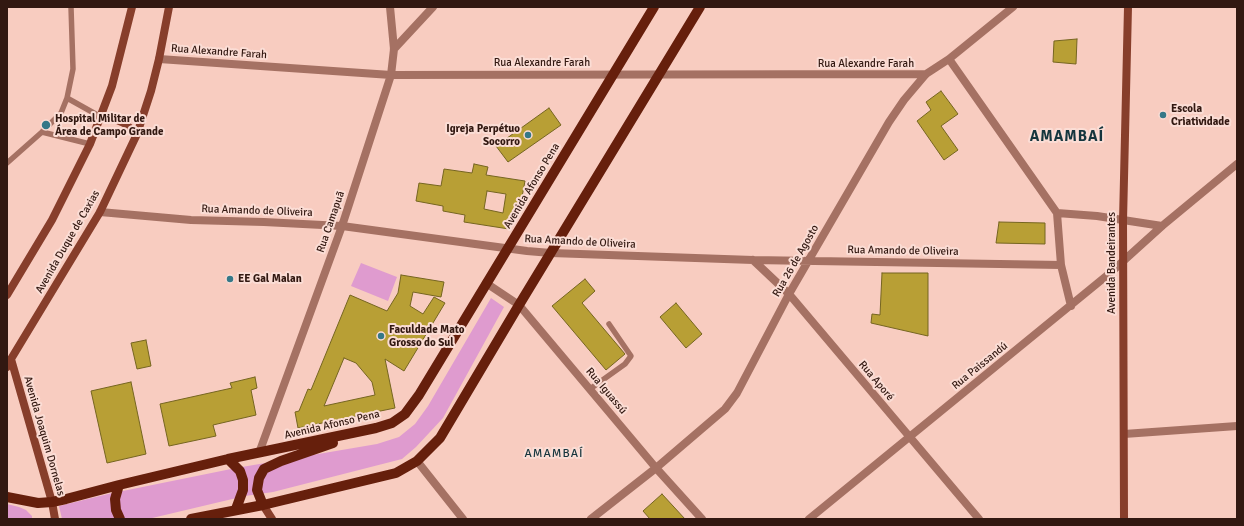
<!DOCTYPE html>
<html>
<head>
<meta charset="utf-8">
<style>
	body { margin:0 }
	#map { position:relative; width:1244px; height:526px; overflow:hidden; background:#f8ccc0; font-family:Signika,sans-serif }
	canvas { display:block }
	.frame { position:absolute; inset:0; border:8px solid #321811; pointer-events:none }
</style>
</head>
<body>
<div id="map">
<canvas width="1244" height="526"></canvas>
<div class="frame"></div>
</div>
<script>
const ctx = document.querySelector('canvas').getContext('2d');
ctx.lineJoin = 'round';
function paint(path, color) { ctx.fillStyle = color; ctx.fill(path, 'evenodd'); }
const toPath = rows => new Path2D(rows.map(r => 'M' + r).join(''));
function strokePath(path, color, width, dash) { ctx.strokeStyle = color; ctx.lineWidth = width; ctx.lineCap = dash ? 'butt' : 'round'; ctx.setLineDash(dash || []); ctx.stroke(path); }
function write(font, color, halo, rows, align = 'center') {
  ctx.font = font + ' Signika,sans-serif'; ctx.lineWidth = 4; ctx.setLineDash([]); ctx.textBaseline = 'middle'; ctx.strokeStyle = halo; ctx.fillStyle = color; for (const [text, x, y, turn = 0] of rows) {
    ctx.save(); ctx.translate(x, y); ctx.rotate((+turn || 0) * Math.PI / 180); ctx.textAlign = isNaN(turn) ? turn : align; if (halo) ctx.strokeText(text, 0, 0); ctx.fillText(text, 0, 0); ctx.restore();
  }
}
const green = toPath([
	[361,263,397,277,388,301,351,286],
	[491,298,504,307,443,418,416,447,402,459,273,492,245,496,148,519,62,519,59,506,108,494,236,468,377,444,399,437,415,424,428,406],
	[7,504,19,507,26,510,32,516,32,519,7,519]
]);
const building = toPath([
	[1077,39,1076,64,1053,62,1054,41,1077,39],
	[941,91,958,114,941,126,958,150,944,160,917,121,931,110,926,102,941,91],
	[549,108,561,125,508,162,496,146,549,108],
	[474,164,488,167,486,175,525,181,519,213,512,212,509,229,464,222,465,215,443,211,443,206,416,201,419,183,441,186,444,169,472,173,474,164],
	[487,191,506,194,503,213,484,209,487,191],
	[999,222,1045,223,1045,244,996,243,999,222],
	[882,273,928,273,928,336,871,323,872,314,880,315,882,273],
	[401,275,444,282,441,297,413,292,410,306,423,314,434,297,445,303,404,371,385,359,395,408,298,428,295,412,299,411,308,389,311,390,350,295,387,311,398,293,401,275],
	[344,358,356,363,372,382,375,395,324,406,344,358],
	[585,279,595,291,582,303,625,354,606,370,552,306,585,279],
	[676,303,702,334,686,348,660,317,676,303],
	[146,340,151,366,137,369,131,343,146,340],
	[255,377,257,388,251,390,256,415,213,425,216,436,169,446,160,404,232,388,230,383,255,377],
	[131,382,146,454,107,463,91,391,131,382],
	[662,494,685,519,650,519,643,511,662,494]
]);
const lane = toPath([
	[67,98,101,117],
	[42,132,90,144],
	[7,163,42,132,61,113,67,98,73,69,71,7],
	[590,389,625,364,631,356,609,324]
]);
const street = toPath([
	[394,49,433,7],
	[159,59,391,75,926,74],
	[949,59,1057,213,1061,265,1071,306],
	[100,212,191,220,264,222,342,226,527,251,551,253,753,260,1061,265],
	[1057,213,1097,216,1162,226],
	[753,260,789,294,979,519],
	[486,283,519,305,656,468,702,519],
	[1124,434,1237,426],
	[259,453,342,226,391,75,394,49,390,7],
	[417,461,463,519],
	[591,519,656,468,725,409,737,393,789,294,889,122,904,100,926,74,949,59,1013,7],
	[809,519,1110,273,1162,226,1237,164]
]);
const secondary = toPath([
	[101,117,117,120,124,123,137,134],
	[7,295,52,220,90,144,112,86,132,7],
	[11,359,52,502,55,519],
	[7,367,11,359,100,212,137,134,151,91,159,59,169,7],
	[263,505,272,519],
	[1124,519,1123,221,1128,7]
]);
const primary = toPath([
	[228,459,240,471,243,480,243,490,236,509],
	[119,485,115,499,116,510,120,519],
	[7,497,38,503,52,502,66,499,119,485,228,459,376,428,392,423,405,414,419,395,654,7],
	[263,505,257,490,259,478,264,469,281,461,333,443],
	[191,519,263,505,396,473,417,461,440,438,519,305,700,7]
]);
const markers = [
	[1163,115,4,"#357888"],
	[46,125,5,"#357888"],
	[528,135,4,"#357888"],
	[230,279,4,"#357888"],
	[381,336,4,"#357888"]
];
const streetNames = [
	["Rua Alexandre Farah",219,52,4],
	["Rua Alexandre Farah",542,63],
	["Rua Alexandre Farah",866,64],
	["Avenida Afonso Pena",532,186,-59],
	["Rua Amando de Oliveira",257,211,2],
	["Rua Camapuã",331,222,-71],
	["Avenida Duque de Caxias",68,242,-60],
	["Rua Amando de Oliveira",580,242,3],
	["Rua Amando de Oliveira",903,251,1],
	["Rua 26 de Agosto",796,261,-60],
	["Avenida Bandeirantes",1112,263,-90],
	["Rua Paissandú",980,366,-39],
	["Rua Aporé",876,381,50],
	["Rua Iguassú",606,391,50],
	["Avenida Afonso Pena",332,425,-13],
	["Avenida Joaquim Dornelas",44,436,74]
];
const poiNames = [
	["Escola",1171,109],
	["Criatividade",1171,122],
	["Hospital Militar de",55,119],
	["Área de Campo Grande",55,132],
	["Igreja Perpétuo",520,129,"right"],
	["Socorro",520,142,"right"],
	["EE Gal Malan",238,279],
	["Faculdade Mato",389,330],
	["Grosso do Sul",389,343]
];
const neighbourhoodNames = [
	["AMAMBAÍ",554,454]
];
const districtNames = [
	["AMAMBAÍ",1067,137]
];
paint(green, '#df9bcf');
paint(building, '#b89f35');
strokePath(building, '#756520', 1);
strokePath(lane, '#a57163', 5.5);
strokePath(street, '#a57163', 8);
strokePath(secondary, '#873e2b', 8);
strokePath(primary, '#661f0c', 10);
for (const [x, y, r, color] of markers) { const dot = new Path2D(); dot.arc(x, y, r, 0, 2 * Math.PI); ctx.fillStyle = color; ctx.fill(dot); strokePath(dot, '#fbddd5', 1.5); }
write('11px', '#321811', '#fbddd5', streetNames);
write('bold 11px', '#321811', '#fbddd5', poiNames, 'left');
ctx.letterSpacing = '1px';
write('12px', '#15353d', '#fbddd5', neighbourhoodNames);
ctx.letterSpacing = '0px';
ctx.letterSpacing = '1px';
write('bold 15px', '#15353d', '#fbddd5', districtNames);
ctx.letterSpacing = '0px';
</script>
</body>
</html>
